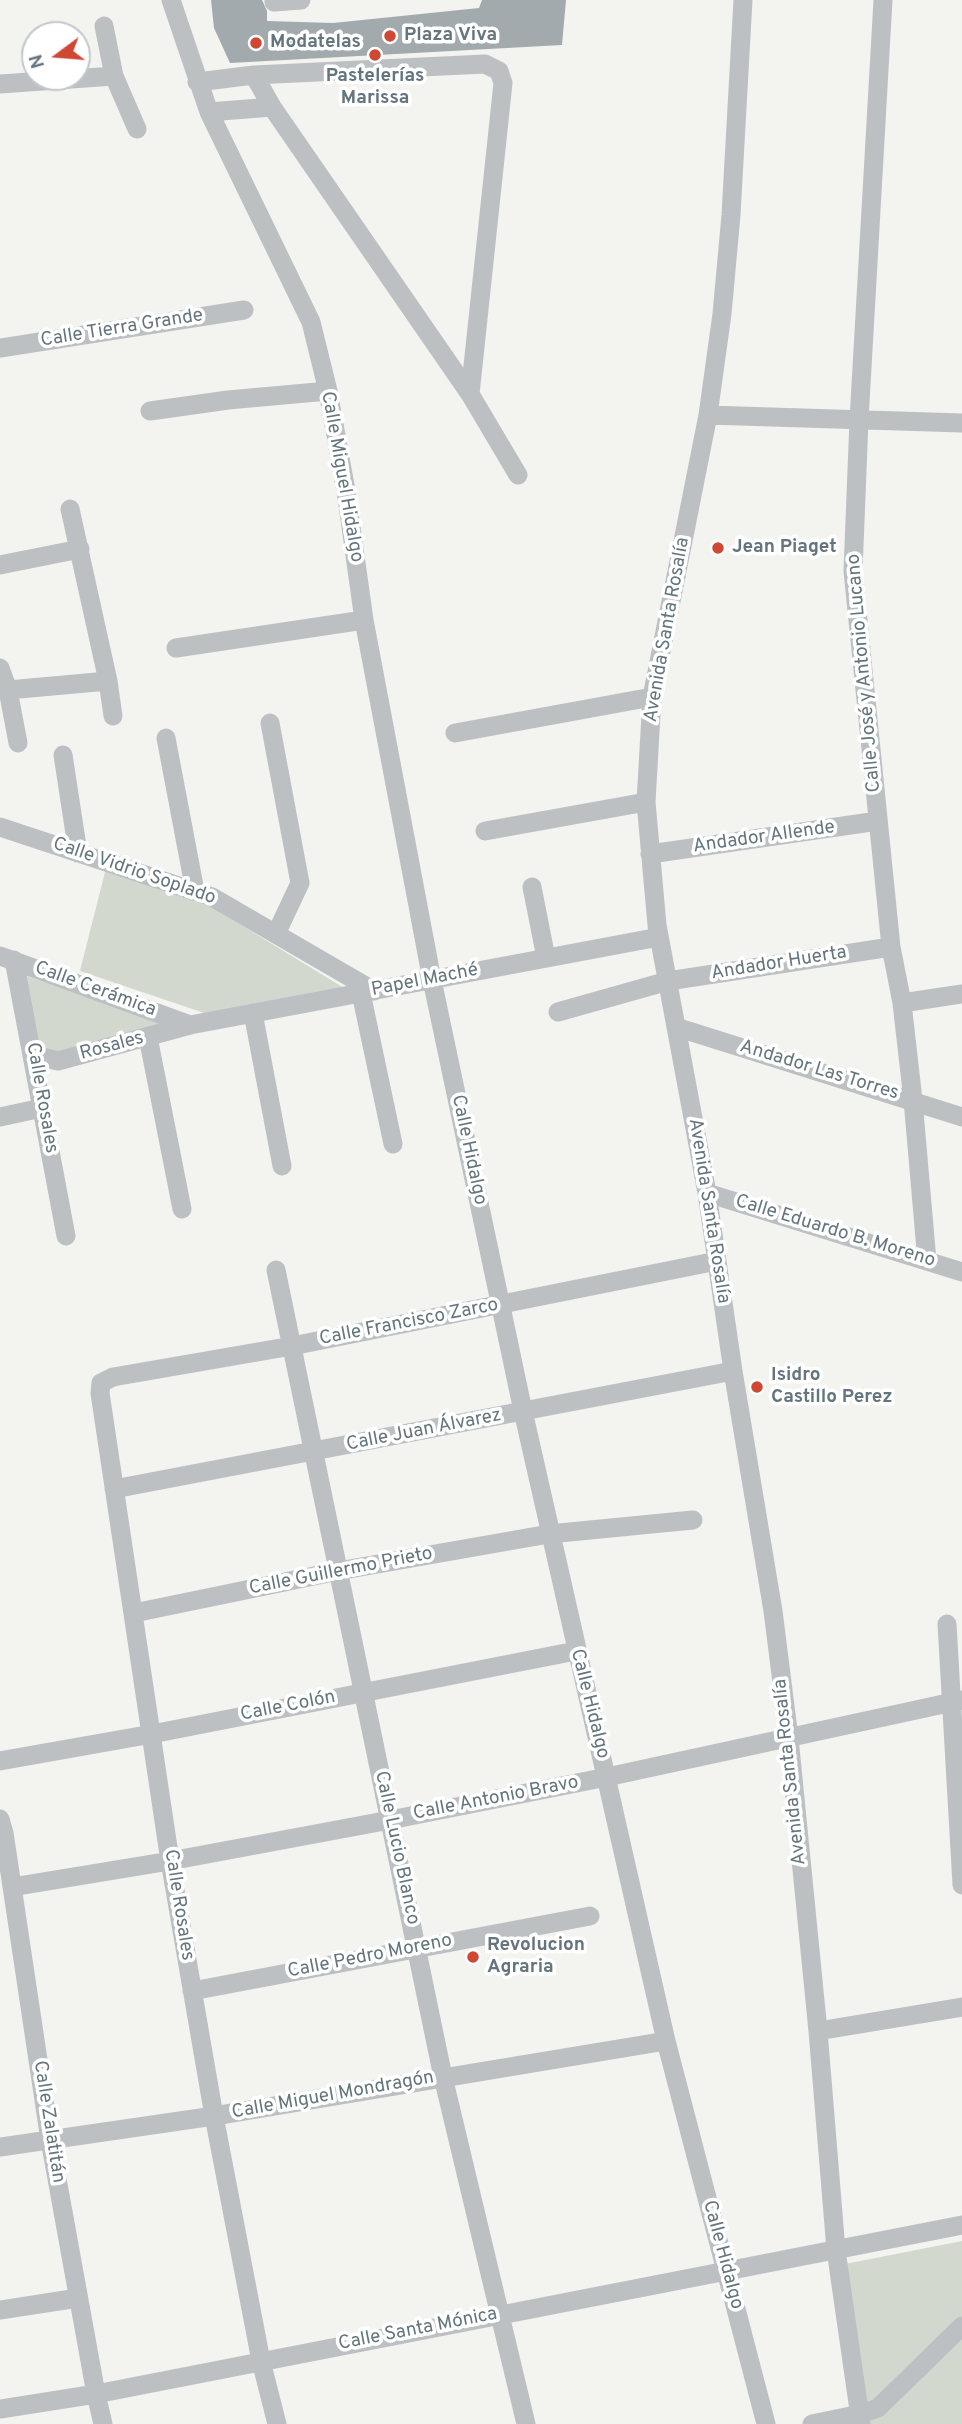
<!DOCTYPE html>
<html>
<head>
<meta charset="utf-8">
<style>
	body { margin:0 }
	#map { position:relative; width:962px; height:2424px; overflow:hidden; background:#f3f3f0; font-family:Overpass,sans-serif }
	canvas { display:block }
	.north { position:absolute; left:21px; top:21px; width:70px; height:70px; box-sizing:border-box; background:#fff; border:2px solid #c1c8cb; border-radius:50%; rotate:254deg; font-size:19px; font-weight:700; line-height:28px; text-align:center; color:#65757d }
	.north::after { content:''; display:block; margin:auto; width:24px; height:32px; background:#cf4834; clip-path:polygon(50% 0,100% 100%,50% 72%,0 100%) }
</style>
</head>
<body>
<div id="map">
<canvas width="962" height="2424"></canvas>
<div class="north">N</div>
</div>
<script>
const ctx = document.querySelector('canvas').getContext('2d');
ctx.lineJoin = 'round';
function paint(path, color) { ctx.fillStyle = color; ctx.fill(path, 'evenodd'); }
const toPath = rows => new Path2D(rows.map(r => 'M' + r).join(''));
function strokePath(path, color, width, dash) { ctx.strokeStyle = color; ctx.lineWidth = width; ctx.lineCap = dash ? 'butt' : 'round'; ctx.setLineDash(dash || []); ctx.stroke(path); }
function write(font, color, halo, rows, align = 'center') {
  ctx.font = font + ' Overpass,sans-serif'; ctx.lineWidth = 7; ctx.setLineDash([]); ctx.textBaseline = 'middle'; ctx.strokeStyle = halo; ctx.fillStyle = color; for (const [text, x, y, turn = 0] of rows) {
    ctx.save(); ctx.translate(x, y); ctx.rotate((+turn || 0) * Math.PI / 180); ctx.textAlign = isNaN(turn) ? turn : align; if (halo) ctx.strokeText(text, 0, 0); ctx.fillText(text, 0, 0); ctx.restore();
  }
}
const green = toPath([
	[106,868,202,901,344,988,210,1015,80,971],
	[23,975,174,1026,58,1059,35,1052],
	[962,2241,962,2424,866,2424,845,2264]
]);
const building = toPath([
	[211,0,262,0,267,11,267,21,333,23,479,8,482,0,566,0,562,45,230,63,214,28]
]);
const minor = toPath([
	[171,0,209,112,311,322,328,391,346,491,364,620,432,980,523,1411,666,2041,766,2424],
	[274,0,274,2,301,0],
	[743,0,731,215,722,314,708,415,652,697,646,802,657,925,707,1193,733,1371,773,1611,789,1738,818,2031,836,2250,861,2424],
	[883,0,859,420,853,571,891,947,902,1003,913,1100,927,1261],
	[104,26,114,76,137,129],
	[254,75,272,107,470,394,518,475],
	[197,82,254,75,485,64,499,71,503,83,470,394],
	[0,84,114,76],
	[209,112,272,107],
	[0,348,244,310],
	[150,411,228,400,328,391],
	[708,415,962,423],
	[70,509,108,681,113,716],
	[0,565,80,549],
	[176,648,364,620],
	[0,668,8,690,18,743],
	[8,690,108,681],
	[270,723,300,883,276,934],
	[455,733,652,697],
	[166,738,195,891],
	[63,755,78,853],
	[0,827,212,897,374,991],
	[485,831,646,802],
	[650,854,878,821],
	[532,887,546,958],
	[0,956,190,1025],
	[14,960,66,1236],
	[361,993,393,1144],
	[902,1003,962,994],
	[558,1012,668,981,891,947],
	[253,1013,282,1166],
	[676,1027,962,1117],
	[148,1037,182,1209],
	[34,1055,58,1061,190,1025,659,937],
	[0,1117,42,1108],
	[707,1193,962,1272],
	[276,1270,443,2077,526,2424],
	[114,1489,733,1371],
	[134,1613,338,1571,549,1534,693,1520],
	[947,1624,962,1885],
	[0,1761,152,1734,576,1651],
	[0,1819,4,1833,50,2140,96,2394,103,2424],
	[12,1887,170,1861,390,1820,607,1777,962,1700],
	[192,1991,590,1916],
	[818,2031,962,2007],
	[0,2147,214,2116,666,2041],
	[0,2310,78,2298],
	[0,2409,96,2394,962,2225],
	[277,2424,261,2361,214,2116,170,1861,100,1393,101,1383,113,1377,292,1346,717,1261],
	[812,2424,860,2414,878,2408,962,2326]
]);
const markers = [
	[390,36,7,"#cf4834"],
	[256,43,7,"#cf4834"],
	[375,55,7,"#cf4834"],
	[718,548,7,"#cf4834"],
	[757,1387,7,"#cf4834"],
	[473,1957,7,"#cf4834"]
];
const poiNames = [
	["Plaza Viva",404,36],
	["Modatelas",270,43],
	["Pastelerías",375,77,"center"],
	["Marissa",375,99,"center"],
	["Jean Piaget",732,548],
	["Isidro",771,1376],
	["Castillo Perez",771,1398],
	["Revolucion",487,1946],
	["Agraria",487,1968]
];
const streetNames = [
	["Calle Tierra Grande",122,329,-9],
	["Calle Miguel Hidalgo",341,477,80],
	["Avenida Santa Rosalía",668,630,-80],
	["Calle José y Antonio Lucano",865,673,-95],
	["Andador Allende",764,838,-8],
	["Calle Vidrio Soplado",134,872,19],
	["Andador Huerta",779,964,-9],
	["Papel Maché",425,981,-11],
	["Calle Cerámica",95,990,20],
	["Rosales",112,1047,-15],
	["Andador Las Torres",819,1071,17],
	["Calle Rosales",41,1098,80],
	["Calle Hidalgo",468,1150,78],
	["Avenida Santa Rosalía",708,1211,81],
	["Calle Eduardo B. Moreno",835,1232,17],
	["Calle Francisco Zarco",409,1323,-11],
	["Calle Juan Álvarez",424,1431,-11],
	["Calle Guillermo Prieto",341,1572,-11],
	["Calle Hidalgo",589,1704,76],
	["Calle Colón",288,1707,-11],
	["Avenida Santa Rosalía",791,1772,-96],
	["Calle Antonio Bravo",496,1799,-11],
	["Calle Lucio Blanco",396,1848,78],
	["Calle Rosales",178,1905,81],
	["Calle Pedro Moreno",370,1957,-11],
	["Calle Miguel Mondragón",333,2096,-10],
	["Calle Zalatitán",48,2122,81],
	["Calle Hidalgo",722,2255,75],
	["Calle Santa Mónica",418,2330,-11]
];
paint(green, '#d3d8cf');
paint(building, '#a2aaae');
strokePath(minor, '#bcc0c3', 19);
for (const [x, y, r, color] of markers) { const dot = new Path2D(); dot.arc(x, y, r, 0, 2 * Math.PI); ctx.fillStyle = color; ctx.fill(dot); strokePath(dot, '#fff', 2.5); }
write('bold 19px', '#65757d', '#fff', poiNames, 'left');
write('19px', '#65757d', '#fff', streetNames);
</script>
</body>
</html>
